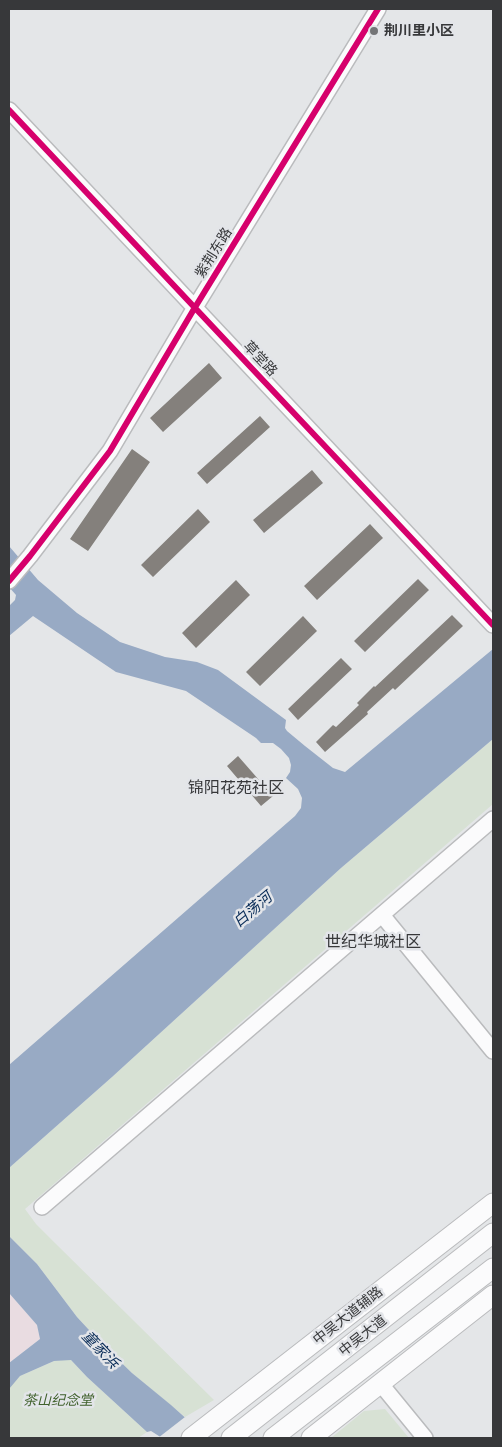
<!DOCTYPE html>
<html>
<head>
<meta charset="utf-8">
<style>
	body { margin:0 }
	#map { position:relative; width:502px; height:1447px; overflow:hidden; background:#e4e6e8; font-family:"IBM Plex Serif",serif }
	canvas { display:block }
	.frame { position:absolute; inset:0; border:10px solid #37383a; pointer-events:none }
</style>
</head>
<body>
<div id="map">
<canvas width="502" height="1447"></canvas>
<div class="frame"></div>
</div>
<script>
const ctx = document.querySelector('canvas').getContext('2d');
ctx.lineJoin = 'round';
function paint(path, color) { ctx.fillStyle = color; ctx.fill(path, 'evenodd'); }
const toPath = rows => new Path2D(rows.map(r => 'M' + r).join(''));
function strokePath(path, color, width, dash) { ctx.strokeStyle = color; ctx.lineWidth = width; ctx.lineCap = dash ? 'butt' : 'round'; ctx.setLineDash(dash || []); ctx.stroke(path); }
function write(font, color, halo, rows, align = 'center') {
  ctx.font = font + ' "IBM Plex Serif","Noto Sans SC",serif'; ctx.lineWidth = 5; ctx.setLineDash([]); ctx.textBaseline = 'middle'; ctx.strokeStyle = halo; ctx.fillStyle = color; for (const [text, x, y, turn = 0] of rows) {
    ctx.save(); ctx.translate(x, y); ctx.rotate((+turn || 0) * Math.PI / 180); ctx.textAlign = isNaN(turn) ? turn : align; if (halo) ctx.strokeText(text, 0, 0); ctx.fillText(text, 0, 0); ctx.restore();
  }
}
const commercial = toPath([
	[9,1293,37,1325,40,1339,9,1363]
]);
const green = toPath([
	[493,739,493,804,25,1209,36,1224,55,1243,214,1400,185,1417,132,1373,102,1344,77,1317,37,1264,9,1236,9,1168,112,1077,341,868],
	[61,1360,71,1360,87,1377,147,1432,138,1438,9,1438,9,1389,11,1385,20,1376,54,1361],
	[385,1409,409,1438,331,1438,364,1411]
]);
const water = toPath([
	[9,546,38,580,77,613,120,642,165,657,197,662,218,670,286,720,285,728,287,731,305,746,333,768,345,772,493,649,493,739,341,868,112,1077,9,1168,9,1065,295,816,301,808,302,798,298,789,286,778,290,772,291,765,289,758,281,749,273,743,261,743,256,738,186,691,116,672,33,616,9,636,9,606,15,600,16,595,9,587],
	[9,1236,37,1264,77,1317,102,1344,132,1373,171,1405,208,1438,162,1438,151,1431,147,1432,87,1377,71,1360,54,1361,20,1376,9,1389,9,1363,40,1339,37,1325,9,1293]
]);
const pier = toPath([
	[185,1417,194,1423,210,1438,158,1438]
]);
const building = toPath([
	[209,363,222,378,163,432,150,418],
	[260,416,270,427,207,484,197,473],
	[132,449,150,462,88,551,70,539],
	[312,470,323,483,264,533,253,520],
	[198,509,210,522,153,577,141,565],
	[370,524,383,538,317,600,304,586],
	[418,579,429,590,365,652,354,641],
	[236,580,250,595,196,648,182,633],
	[452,615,463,626,395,690,393,688,367,712,368,714,325,752,316,742,333,725,336,727,359,705,357,703,374,686,375,687],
	[303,616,317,631,260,686,246,672],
	[341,658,352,669,298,720,288,709],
	[238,756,273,796,261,806,227,766]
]);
const minor = toPath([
	[9,110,493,625],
	[9,581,30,556,110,451,194,309,378,9],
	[382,915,493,1051],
	[42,1207,493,819],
	[380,1383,425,1438]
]);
const major = toPath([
	[191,1438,493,1203],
	[231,1438,493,1233],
	[273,1438,493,1268],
	[311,1438,493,1295]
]);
const cycleway = toPath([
	[9,110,493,625],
	[9,581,30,556,110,451,194,309,378,9]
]);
const markers = [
	[374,31,5,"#747577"]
];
const poiNames = [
	["荆川里小区",384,31]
];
const streetNames = [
	["紫荆东路",214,253,-58],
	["草堂路",260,359,47],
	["中吴大道辅路",348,1316,-38],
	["中吴大道",363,1336,-38]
];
const parkNames = [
	["茶山纪念堂",58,1401]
];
const waterNames = [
	["白荡河",253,910,-40],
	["童家浜",100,1350,46]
];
const quarterNames = [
	["锦阳花苑社区",236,788],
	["世纪华城社区",373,942]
];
paint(commercial, '#e9dce1');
paint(green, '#d7e1d4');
paint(water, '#98aac4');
paint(pier, '#e4e6e8');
paint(building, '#84807c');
strokePath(minor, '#babbbd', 18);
strokePath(major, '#babbbd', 21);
strokePath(minor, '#fbfbfc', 15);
strokePath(major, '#fbfbfc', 19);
strokePath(cycleway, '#d6006c', 6);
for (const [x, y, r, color] of markers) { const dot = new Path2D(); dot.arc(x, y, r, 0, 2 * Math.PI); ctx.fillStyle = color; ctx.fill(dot); strokePath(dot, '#e3e5e9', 2); }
write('bold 14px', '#37383a', '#e3e5e9', poiNames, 'left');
write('14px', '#37383a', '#e3e5e9', streetNames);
write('italic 14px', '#40612c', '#e3e5e9', parkNames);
write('italic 15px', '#072a56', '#e3e5e9', waterNames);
write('16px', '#37383a', '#e3e5e9', quarterNames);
</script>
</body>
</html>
